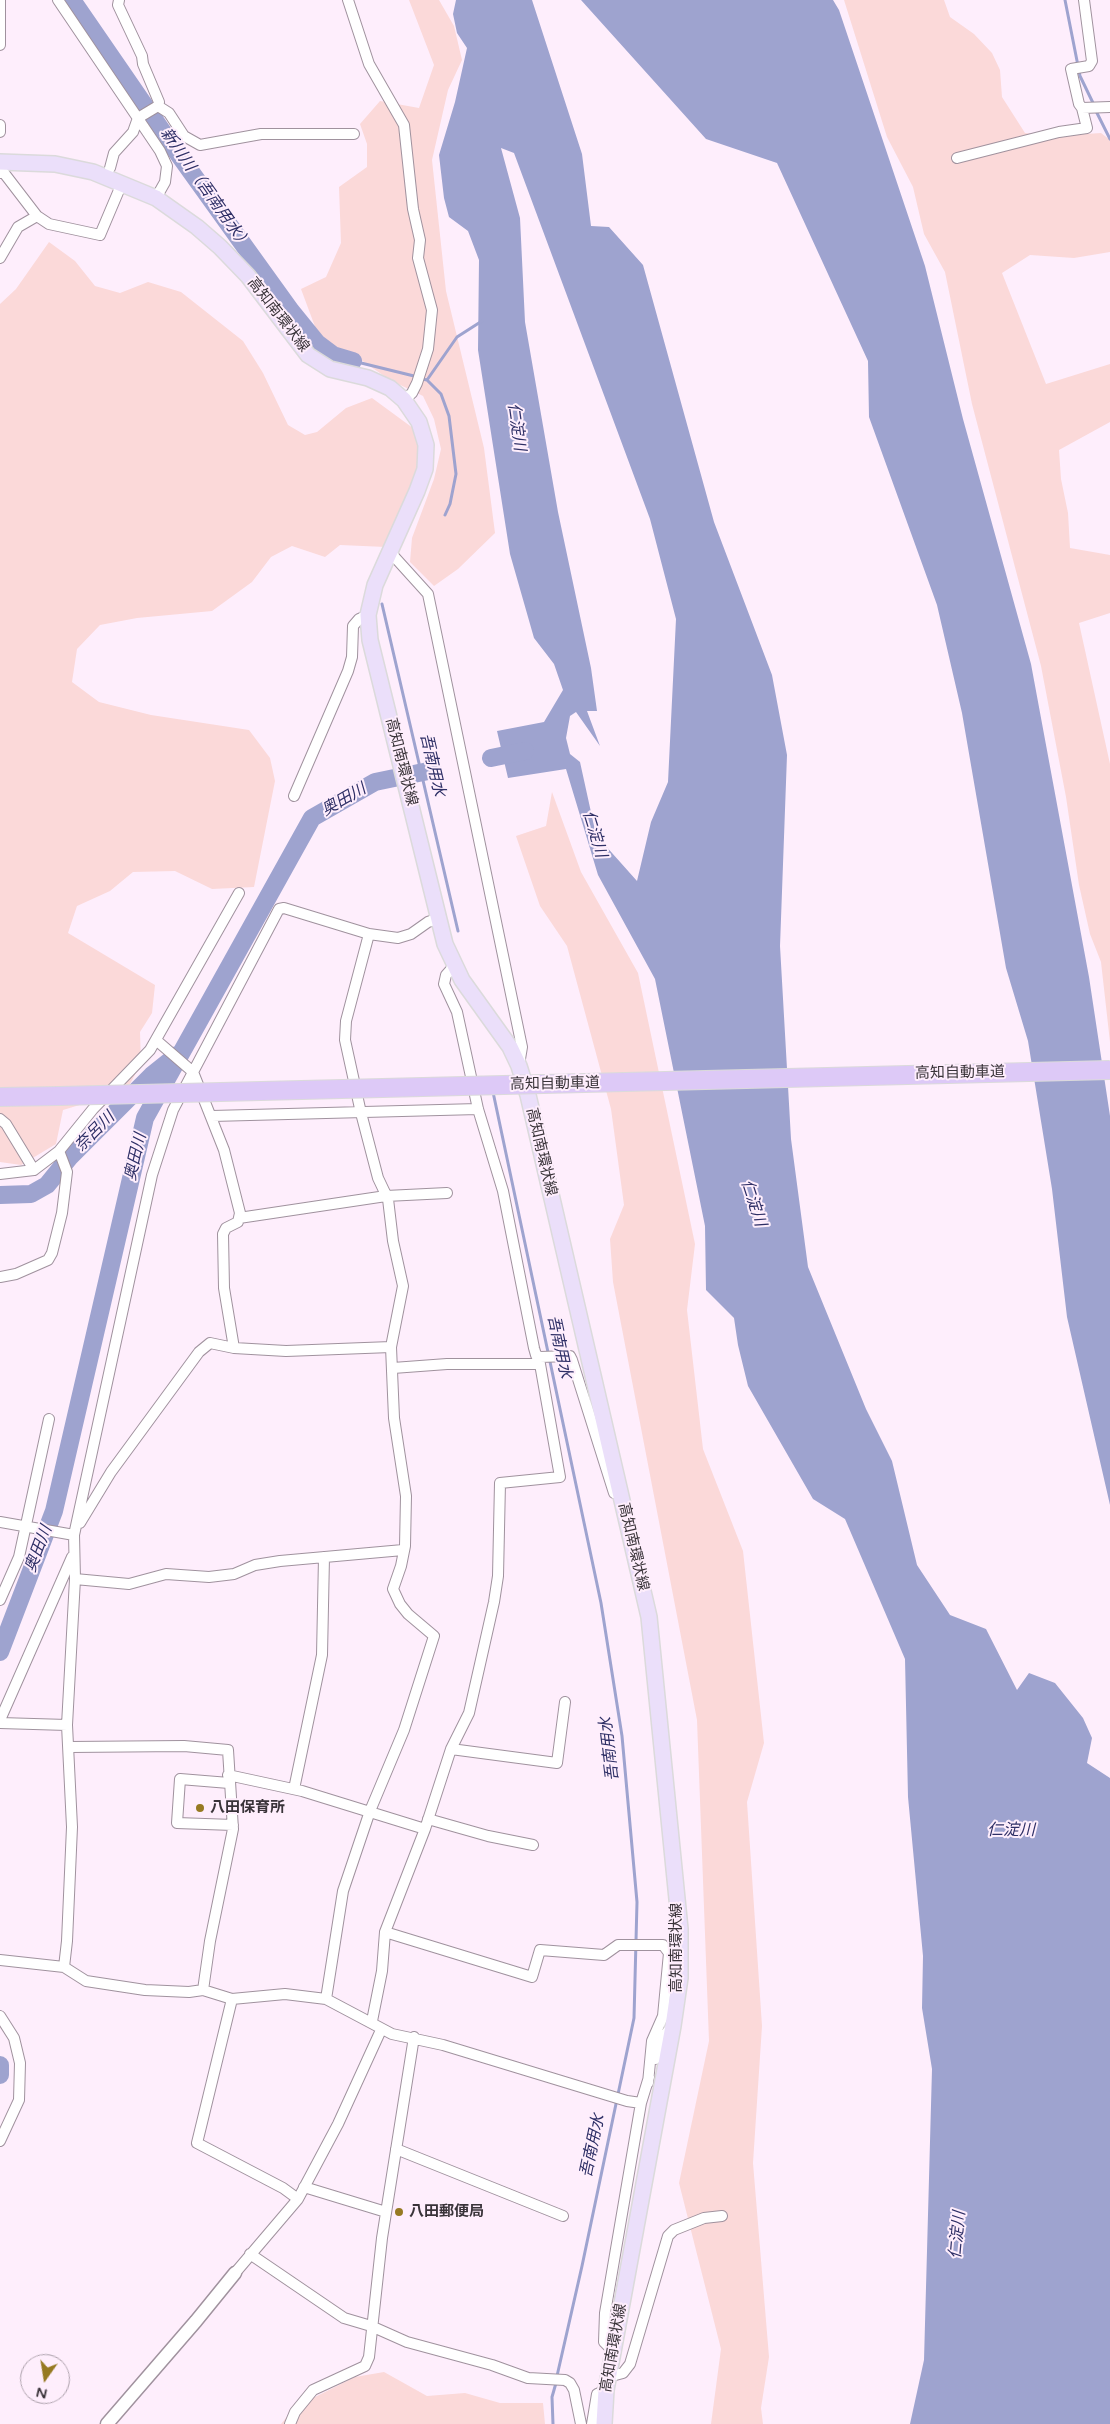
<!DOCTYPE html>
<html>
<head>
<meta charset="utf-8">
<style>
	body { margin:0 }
	#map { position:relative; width:1110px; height:2424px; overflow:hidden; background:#feeefc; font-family:"Varela Round",sans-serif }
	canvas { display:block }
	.north { position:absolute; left:20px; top:2354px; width:50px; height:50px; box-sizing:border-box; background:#feeefc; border:1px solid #afa3ae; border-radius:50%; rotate:193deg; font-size:14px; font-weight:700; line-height:20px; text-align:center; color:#393339 }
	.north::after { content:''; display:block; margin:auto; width:18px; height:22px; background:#967a22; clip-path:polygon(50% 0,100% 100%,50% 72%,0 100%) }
</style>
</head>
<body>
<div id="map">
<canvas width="1110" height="2424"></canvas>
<div class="north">N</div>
</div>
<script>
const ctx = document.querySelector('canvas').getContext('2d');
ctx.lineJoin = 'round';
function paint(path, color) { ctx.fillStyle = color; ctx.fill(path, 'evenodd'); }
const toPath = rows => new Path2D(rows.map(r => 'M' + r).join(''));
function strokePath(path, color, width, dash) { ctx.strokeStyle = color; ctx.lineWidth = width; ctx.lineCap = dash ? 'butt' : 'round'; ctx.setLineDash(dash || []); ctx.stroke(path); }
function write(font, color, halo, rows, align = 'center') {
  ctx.font = font + ' "Varela Round","Noto Sans JP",sans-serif'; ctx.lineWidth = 4; ctx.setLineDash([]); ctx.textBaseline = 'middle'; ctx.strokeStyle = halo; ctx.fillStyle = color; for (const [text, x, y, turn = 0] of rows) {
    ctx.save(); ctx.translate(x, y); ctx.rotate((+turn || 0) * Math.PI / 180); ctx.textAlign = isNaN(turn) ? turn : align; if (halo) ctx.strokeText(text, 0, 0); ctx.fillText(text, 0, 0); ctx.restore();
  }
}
const green = toPath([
	[409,0,439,0,454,26,462,60,448,90,432,160,446,291,484,448,495,533,458,569,434,586,410,562,412,538,434,479,441,449,434,419,423,396,390,380,361,360,338,351,317,332,301,289,326,277,341,243,339,187,367,167,367,144,360,124,380,101,419,108,434,65],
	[844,0,944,0,950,17,974,34,992,53,1000,70,1002,97,1025,133,1055,136,1101,133,1110,140,1110,252,1074,258,1030,255,1002,273,1046,384,1110,364,1110,422,1059,450,1061,479,1068,513,1070,548,1110,555,1110,613,1079,623,1110,764,1110,1042,1101,962,1090,934,1079,885,1066,797,1041,666,972,404,945,272,924,234,913,187,887,137],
	[49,242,75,261,95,286,120,293,148,282,181,292,243,341,263,373,288,425,305,435,317,432,346,408,372,398,417,431,419,457,411,494,386,547,340,545,325,557,292,546,271,557,252,582,212,611,137,618,100,625,77,649,72,682,99,702,151,715,249,730,270,758,275,781,254,887,212,889,175,871,133,872,110,891,77,906,68,933,155,985,152,1013,140,1032,141,1064,126,1091,63,1110,56,1144,21,1165,0,1162,0,304,16,289],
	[552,792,581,872,638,973,695,1244,687,1310,703,1449,743,1551,764,1743,747,1802,762,2026,753,2163,769,2357,761,2408,763,2424,711,2424,721,2349,679,2183,709,2041,697,1720,613,1282,610,1239,624,1205,611,1109,567,946,540,906,516,836,546,826],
	[384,2372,427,2396,465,2393,500,2403,543,2403,545,2424,281,2424,295,2407,355,2377]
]);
const water = toPath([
	[456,0,532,0,582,154,591,226,609,227,643,265,714,522,772,675,787,755,780,946,791,1139,808,1267,866,1409,892,1461,917,1565,950,1615,986,1629,1017,1690,1029,1673,1055,1683,1083,1718,1092,1738,1087,1763,1110,1778,1110,2424,910,2424,924,2360,932,2069,922,2008,923,1956,908,1797,905,1659,845,1519,813,1499,748,1386,738,1345,734,1318,706,1290,705,1226,655,979,598,875,566,769,508,778,497,731,544,722,563,690,554,664,534,638,510,554,478,350,479,260,468,231,449,217,444,198,439,155,455,102,467,48,457,33,453,14],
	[501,148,514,153,650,519,676,619,668,782,651,822,637,881,596,835,580,762,570,754,566,738,570,716,576,712,600,746,587,711,597,711,591,668,558,512,525,322,520,218],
	[581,0,833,0,839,10,925,266,963,419,1031,664,1089,977,1110,1116,1110,1505,1067,1317,1052,1189,1028,1041,1006,968,962,713,937,605,869,417,868,361,777,163,706,139]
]);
const stream = toPath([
	[1065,0,1080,76,1094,105],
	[1096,111,1110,139],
	[353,361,414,376],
	[422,379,427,380,441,394,449,416,456,474,450,504,445,515],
	[427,380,457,337,482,321],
	[382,604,458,931],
	[493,1092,601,1603,622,1736,637,1902,634,2018,582,2266,557,2376],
	[553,2424,552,2397,556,2383]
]);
const river = toPath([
	[72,0,176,151,291,311,317,343,333,355,353,361],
	[491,758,525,751],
	[0,1195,31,1194,47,1185,69,1158,152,1075,177,1055],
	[0,1652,54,1511,145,1118,312,818,375,782,433,770],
	[0,2065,0,2075]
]);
const minor = toPath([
	[58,0,160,151,167,166,165,182,156,198],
	[119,0,118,5,142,56,143,64,159,102,158,106],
	[348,0,369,64,404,125,413,209,420,240,418,258,432,310,428,349,417,383,412,393,404,400],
	[0,45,0,0],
	[1082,108,1079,104,1071,69,1089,66,1092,61,1084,0],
	[0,125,0,132],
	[957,158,1059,132,1087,128,1082,108,1110,107],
	[110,168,114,153,133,132,138,118,158,106,169,113,184,136,200,145,261,134,354,134],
	[0,173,4,173,37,216,49,224,100,235,122,183],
	[0,258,18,227,37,216],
	[390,552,428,594,522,1047,519,1065],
	[294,796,348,671,352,657,353,626,359,619,368,615],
	[454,966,446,975,444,984,457,1012,478,1109,503,1191,534,1348,536,1355,540,1357,570,1356,572,1360,614,1493],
	[156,1040,193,1072,224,1150,240,1213,238,1222,226,1228,223,1234,224,1288,234,1348],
	[212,1116,478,1109],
	[0,1119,6,1124,34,1170],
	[0,1174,34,1170,59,1151,93,1109,150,1050,239,893],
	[239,1218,386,1196,447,1193],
	[0,1277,16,1274,48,1260,52,1253,62,1213,67,1172,59,1151],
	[393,1368,447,1364,540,1364],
	[0,1522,74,1535],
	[80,1523,111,1472,199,1352,210,1343,234,1348,286,1351,391,1347],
	[75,1579,129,1584,166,1574,209,1577,234,1574,255,1565,280,1561,403,1550],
	[0,1600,19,1557,49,1419],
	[0,1720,72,1557],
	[0,1723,67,1725],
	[70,1747,184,1746,228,1750,233,1829,210,1941,203,1990],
	[451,1749,557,1763,565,1702],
	[228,1775,302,1791,425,1829],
	[229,1783,180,1779,177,1823,233,1825],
	[294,1789,322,1655,324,1557],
	[428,1819,488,1836,533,1845],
	[385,1932,532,1977,540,1950,604,1955,618,1945,663,1945,669,1953,663,2016,652,2041,648,2083],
	[0,1960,64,1967,86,1981,145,1990,189,1992,203,1990,232,1999,285,1994,326,1999,392,2034,443,2045,627,2101,641,2103],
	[64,1967,67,1941,72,1827,67,1725,75,1579,74,1535,152,1175,173,1110,279,909,284,908,369,934],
	[232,1999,197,2143,283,2188,298,2199],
	[326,1999,343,1891,370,1811,404,1730,434,1636,408,1614,400,1604,393,1589,401,1566,405,1546,406,1496,394,1418,391,1347,403,1286,393,1241,388,1199,378,1178,361,1113,345,1040,346,1021,369,934,398,938,411,934,428,922,439,918],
	[0,2016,14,2038,20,2063,19,2100,0,2141],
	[372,2021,382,1971,385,1932,425,1829,451,1749,469,1713,494,1602,498,1576,500,1483,560,1477,540,1364,536,1355],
	[655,2059,661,2039,672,2027],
	[396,2149,563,2216],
	[304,2187,386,2212],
	[250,2254,344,2318,371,2326,407,2342,492,2365,528,2378,565,2380,570,2383,574,2390,581,2424],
	[235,2273,298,2199,338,2124,381,2030],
	[613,2351,604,2342,605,2313,641,2103,649,2077],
	[608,2377,623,2373,630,2364,668,2236,674,2230,704,2218,722,2216],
	[290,2424,295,2412,313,2390,365,2366,369,2357,382,2238,414,2037],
	[592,2424,597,2394,606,2390]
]);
const tertiary = toPath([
	[107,2424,196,2321,235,2273]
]);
const primary = toPath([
	[0,162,55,164,93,172,156,198,197,227,220,247,248,276,308,355,330,369,368,378,390,388,404,400,419,422,426,445,425,469,417,491,375,585,368,615,370,640,445,944,462,980,510,1047,519,1066,528,1095,649,1617,680,1929,680,1978,673,2026,606,2390,604,2424]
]);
const motorway = toPath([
	[0,1097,59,1096]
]);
const motorwayBridge = toPath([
	[59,1096,1110,1070]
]);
const markers = [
	[200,1808,5,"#967a22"],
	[399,2212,5,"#967a22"]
];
const streetNames = [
	["高知南環状線",278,315,52],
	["高知南環状線",401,762,76],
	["高知自動車道",960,1073,-1],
	["高知自動車道",555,1084,-1],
	["高知南環状線",541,1152,77],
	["高知南環状線",633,1547,77],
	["高知南環状線",677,1948,-90],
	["高知南環状線",614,2348,-80]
];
const poiNames = [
	["八田保育所",210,1808],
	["八田郵便局",409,2212]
];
const waterNames = [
	["新川川（吾南用水）",205,189,55],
	["仁淀川",516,427,82],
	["吾南用水",432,765,77],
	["奥田川",344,800,-30],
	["仁淀川",594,834,73],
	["奈呂川",95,1132,-45],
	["奥田川",136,1157,-77],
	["仁淀川",753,1203,72],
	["吾南用水",559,1347,78],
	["奥田川",39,1549,-69],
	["吾南用水",610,1749,-97],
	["仁淀川",1011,1831],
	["吾南用水",593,2146,-78],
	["仁淀川",958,2235,-85]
];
paint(green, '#fbd9d9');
paint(water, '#9ea3cf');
strokePath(stream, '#9ea3cf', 3);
strokePath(river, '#9ea3cf', 18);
strokePath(minor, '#a0929e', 12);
strokePath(tertiary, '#a0929e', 15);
strokePath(primary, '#dbdadb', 18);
strokePath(motorway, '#dbdadb', 20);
strokePath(minor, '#fff', 10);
strokePath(tertiary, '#fff', 12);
strokePath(primary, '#ebdffa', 15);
strokePath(motorway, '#ddc9f7', 18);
strokePath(motorwayBridge, '#dbdadb', 20, []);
strokePath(motorwayBridge, '#ddc9f7', 18);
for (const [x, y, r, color] of markers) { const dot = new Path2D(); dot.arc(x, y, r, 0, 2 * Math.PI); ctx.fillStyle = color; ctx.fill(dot); strokePath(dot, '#feeefc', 2); }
write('15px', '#393339', '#feeefc', streetNames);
write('bold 15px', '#393339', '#feeefc', poiNames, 'left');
write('italic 16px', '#2e2f66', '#feeefc', waterNames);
</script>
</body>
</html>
